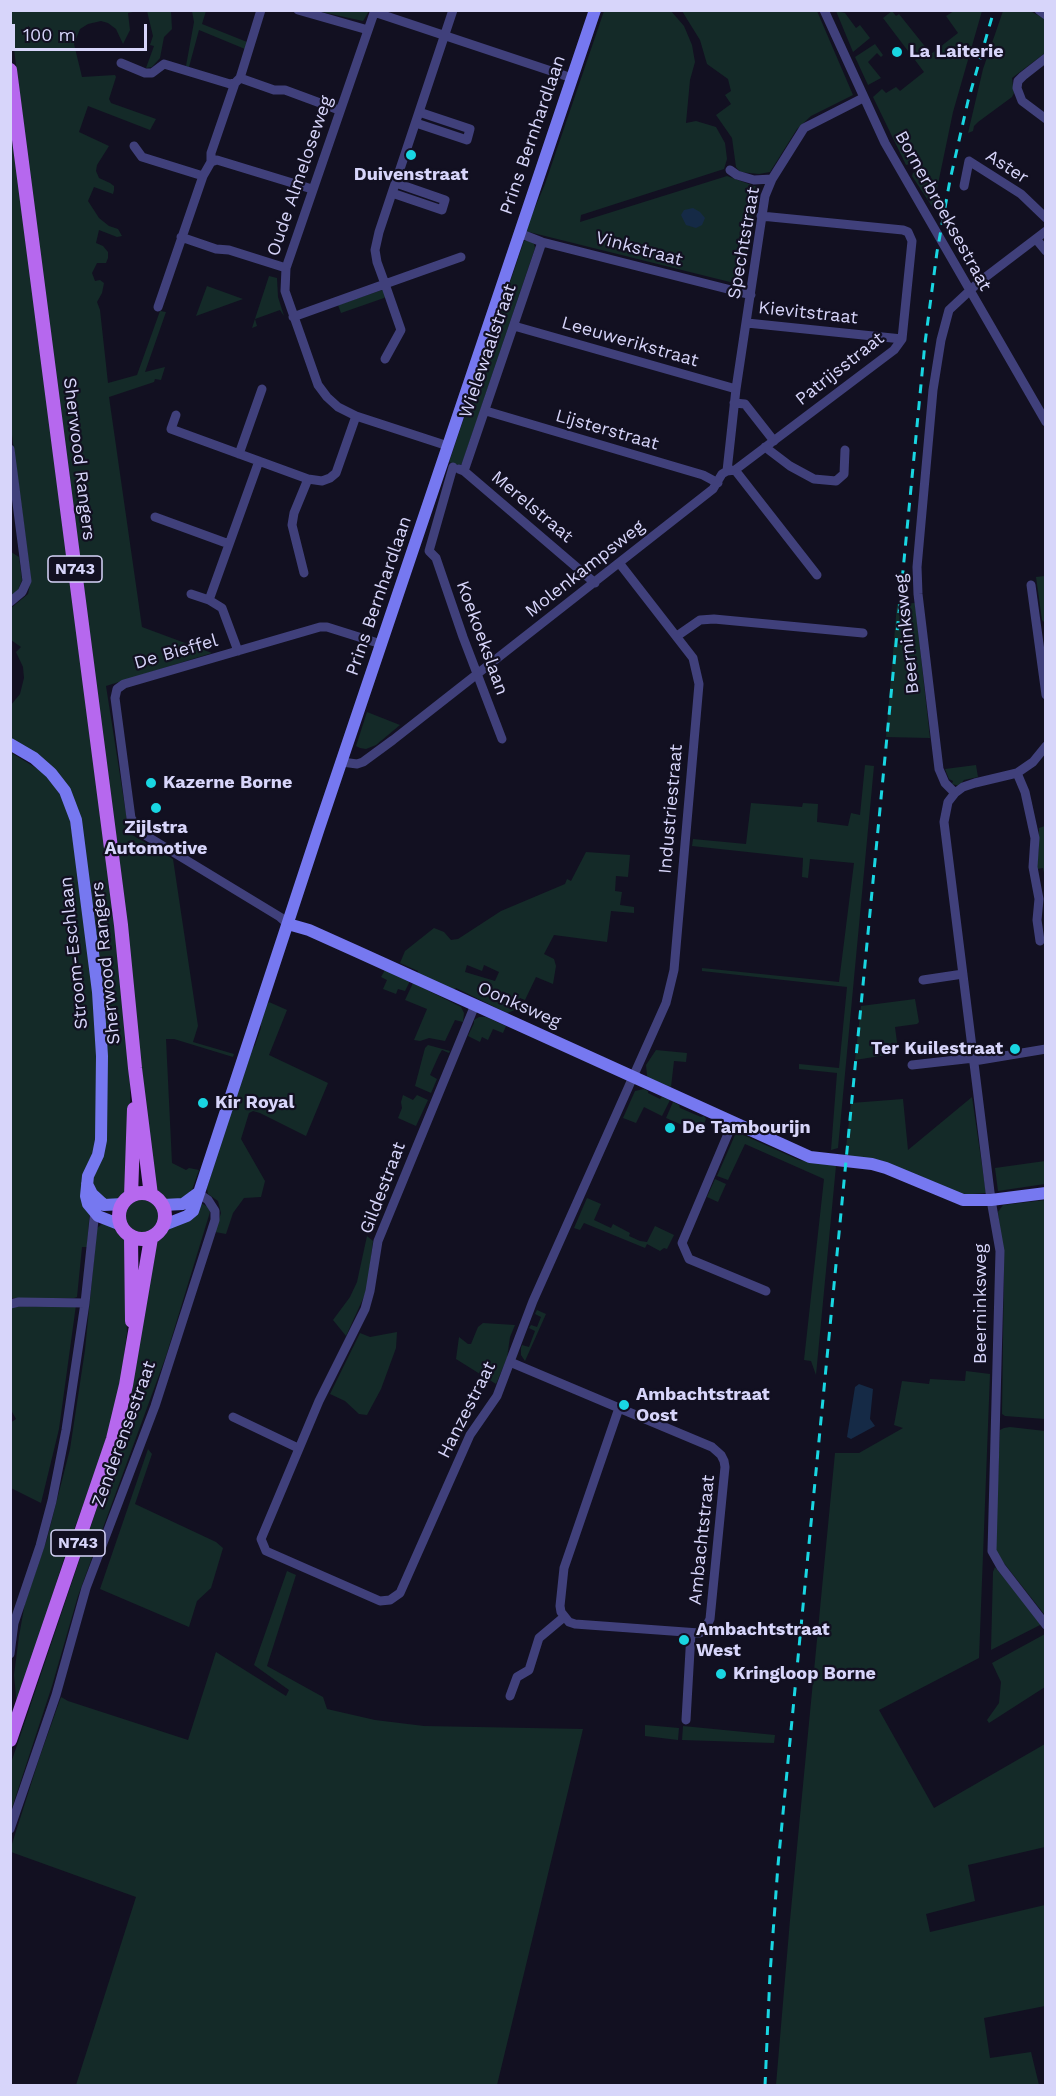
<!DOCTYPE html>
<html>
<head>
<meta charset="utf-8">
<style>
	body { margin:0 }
	#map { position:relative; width:1056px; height:2096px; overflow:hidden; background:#121021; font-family:"Work Sans",sans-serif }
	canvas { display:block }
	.frame { position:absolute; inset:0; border:12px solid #d7d5fa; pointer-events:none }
	.scale { position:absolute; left:12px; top:24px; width:135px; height:27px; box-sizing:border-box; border:3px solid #d7d5fa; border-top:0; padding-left:8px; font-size:18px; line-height:21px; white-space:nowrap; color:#d7d5fa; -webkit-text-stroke:4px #121021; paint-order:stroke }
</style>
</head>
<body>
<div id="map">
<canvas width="1056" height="2096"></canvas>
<div class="frame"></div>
<div class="scale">100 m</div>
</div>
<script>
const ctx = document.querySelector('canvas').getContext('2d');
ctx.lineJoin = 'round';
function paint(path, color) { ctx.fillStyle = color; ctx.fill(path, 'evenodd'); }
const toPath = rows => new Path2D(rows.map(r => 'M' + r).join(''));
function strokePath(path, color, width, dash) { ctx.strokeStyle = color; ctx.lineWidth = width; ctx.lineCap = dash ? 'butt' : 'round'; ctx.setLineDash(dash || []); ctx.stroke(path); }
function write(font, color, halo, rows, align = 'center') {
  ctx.font = font + ' "Work Sans",sans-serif'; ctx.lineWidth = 4.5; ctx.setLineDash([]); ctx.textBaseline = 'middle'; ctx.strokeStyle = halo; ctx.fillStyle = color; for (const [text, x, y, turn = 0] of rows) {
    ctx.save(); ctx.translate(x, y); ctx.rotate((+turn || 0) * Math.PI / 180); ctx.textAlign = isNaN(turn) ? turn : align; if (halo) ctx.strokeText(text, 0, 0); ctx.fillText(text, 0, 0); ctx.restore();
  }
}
const green = toPath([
	[10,11,138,11,128,13,130,30,123,44,116,29,108,23,101,21,88,24,80,29,74,44,82,77,115,75,116,77,109,99,111,103,156,119,150,130,88,106,79,132,109,146,97,165,96,171,99,178,110,183,114,186,114,190,113,194,94,187,88,201,99,218,109,226,118,229,122,236,117,237,99,230,96,243,103,246,108,252,108,258,106,263,97,263,92,273,95,281,100,280,104,283,102,293,97,302,100,310,108,383,137,375,160,311,166,312,145,372,165,367,161,380,155,379,154,382,109,397,142,627,212,653,106,686,129,833,173,859,198,1026,193,1042,234,1054,233,1057,174,1039,166,1039,172,1163,186,1170,189,1168,199,1170,192,1190,184,1200,163,1199,157,1194,11,25],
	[147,11,171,11,172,29,164,37,160,58,152,67,146,68,154,46,150,45,153,36],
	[192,11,206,11,202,24,247,42,245,49,199,30,189,67,186,66,194,22],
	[317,11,369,11,363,21],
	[604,11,671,11,684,26,692,45,695,62,690,80,686,123,696,121,716,127,725,143,727,159,724,169,581,215,580,222,727,176,757,187,742,285,525,231,545,184],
	[682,11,817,11,853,95,811,116,797,129,770,172,759,174,740,172,736,167,732,138,716,115,731,104,725,95,731,91,728,79,707,64,700,40],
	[836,11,845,13,856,28,860,25,870,38,853,52],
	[892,11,896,16,899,14,931,54,958,33,946,16,954,11,982,11,953,112,933,208,912,176,913,173,918,170,914,163,906,165,873,97,882,89,886,93,896,87,900,91,924,72,915,60,920,56,912,48,908,51,883,18],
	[1003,11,1030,11,1045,19,1045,53,1012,78,1014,93,1012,97,978,122,974,126,973,131,968,133,983,69],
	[875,44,883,55,881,57,877,53,868,62,881,78,868,85,855,57],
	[10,118,119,949,130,1081,130,1125,125,1196,109,1202,92,1186,106,1117,75,803,11,742,11,705,20,694,24,678,23,667,16,652,21,647,11,640,11,608,28,594,31,580,10,420],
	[529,240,534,244,535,248,462,464,458,465,449,462,524,241],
	[269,276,277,278,278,297,284,316,280,310,255,319,257,326,252,328],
	[207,286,243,299,196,316],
	[382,290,384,291,386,296,384,298,341,313,338,305],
	[11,552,19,557,22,580,18,590,11,596],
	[1045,576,1046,576,1045,623,1042,620,1036,577],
	[915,603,930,738,886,737,897,604],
	[367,712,400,725,376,745,366,749,360,748,356,746],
	[10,752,41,771,50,780,63,799,70,817,93,989,99,1087,87,1247,82,1247,77,1297,74,1298,11,1298],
	[865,765,874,766,838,1148,831,1150,837,1073,799,1069,799,1064,839,1068,847,987,702,971,702,968,839,982,854,863,810,859,808,878,802,877,803,858,692,846,693,839,746,844,751,803,802,807,803,803,818,804,817,822,848,826,851,813,860,815],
	[976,765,978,777,964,780,959,786,952,784,953,781,949,779,945,769],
	[1045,826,1045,878,1043,868,1037,869,1037,863,1039,846,1039,828],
	[586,852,630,855,628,877,616,876,615,891,622,892,620,905,634,907,634,913,611,911,607,942,554,935,544,954,554,959,556,966,553,984,536,977,525,1000,520,998,515,1010,507,1013,456,988,452,991,418,976,418,971,400,963,405,951,434,928,444,932,451,940,458,939,501,911,565,884,567,879,571,881],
	[467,965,482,971,484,965,499,972,495,981,465,972],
	[385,970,410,981,405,991,398,989,396,994,383,989,387,980,381,977],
	[413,983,461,1007,464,1013,463,1022,455,1020,445,1041,429,1038,420,1041,414,1040,427,1009,405,1000],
	[915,999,919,1022,917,1024,895,1027,898,1050,893,1054,855,1060,861,1006],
	[269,1002,287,1010,269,1055,328,1083,306,1136,260,1113,253,1111,249,1113,241,1139,265,1181,261,1197,244,1198,233,1213,226,1234,215,1232,221,1213,218,1201,208,1194,207,1188,245,1061,255,1045,261,1028,260,1016,263,1009],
	[479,1017,486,1017,506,1026,503,1033,493,1029,488,1040,482,1037,480,1042,468,1036,474,1023,474,1020],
	[428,1045,450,1051,449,1053,442,1050,439,1055,430,1075,437,1079,431,1093,415,1086,425,1048],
	[656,1050,687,1053,686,1062,674,1061,671,1087,648,1078,647,1075,646,1065],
	[644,1089,648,1091,648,1093,660,1099,662,1097,670,1100,662,1116,644,1107,636,1123,623,1118,635,1091],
	[403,1095,413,1100,417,1095,428,1100,416,1126,398,1118,402,1108,401,1102],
	[972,1097,986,1193,960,1195,880,1160,845,1157,851,1103,903,1099,908,1150],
	[673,1102,679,1105,680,1108,701,1117,704,1116,706,1119,703,1126,697,1123,694,1130,666,1118],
	[741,1134,799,1160,836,1166,816,1375,811,1361,804,1360,824,1179,745,1144,728,1180,717,1176,735,1135],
	[1045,1161,1045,1184,998,1191,995,1168],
	[715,1179,726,1184,718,1202,707,1197],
	[587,1198,601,1204,594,1220,611,1228,613,1224,630,1233,629,1236,640,1241,647,1242,655,1226,674,1235,667,1249,664,1248,660,1251,647,1244,645,1248,584,1223,580,1230,574,1228],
	'124 1217a18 18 0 1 1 36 0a18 18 0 1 1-36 0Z',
	[1045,1200,1045,1419,1005,1416,1002,1414,1004,1269,998,1212,1003,1205],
	[201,1203,208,1207,210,1212,166,1356,78,1596,52,1686,11,1811,11,1763,103,1490,127,1410,137,1337,155,1241,166,1230],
	[102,1224,112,1225,126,1241,125,1286,127,1332,119,1397,98,1464,67,1549,17,1707,14,1675,19,1636,25,1603,47,1539,70,1449,85,1350,97,1228],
	[367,1236,373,1241,367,1290,346,1336,333,1320,350,1297,357,1282],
	[76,1305,59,1429,41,1503,11,1488,10,1423,16,1419,11,1410,11,1307],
	[537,1310,546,1314,525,1361,521,1355,521,1348,522,1345,529,1347,535,1331,529,1328,531,1325,537,1327,541,1317,535,1314],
	[483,1323,515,1325,510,1337,507,1358,496,1384,456,1359,459,1337,468,1344,471,1344,478,1327],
	[397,1332,396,1348,381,1389,367,1415,359,1414,345,1401,330,1394,360,1333,370,1337],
	[966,1371,990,1374,979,1658,879,1710,934,1808,1045,1744,1045,1847,968,1865,975,1901,926,1914,930,1932,1045,1905,1045,2006,984,2018,990,2058,1031,2052,1039,2085,776,2085,790,1920,835,1453,859,1453,903,1428,894,1425,902,1381,929,1384,930,1379,965,1381],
	[1010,1427,1045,1431,1045,1614,1044,1614,996,1553,995,1549,1000,1430,1004,1428],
	[148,1449,152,1454,135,1504,216,1542,223,1548,211,1588,197,1601,189,1627,100,1589],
	[995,1567,1042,1624,991,1650,993,1572],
	[287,1571,296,1575,267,1666,323,1697,327,1709,375,1720,424,1726,583,1729,497,2085,76,2085,136,1897,11,1852,11,1847,39,1759,61,1697,68,1701,188,1740,216,1652,286,1696,289,1690,254,1665],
	[1045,1634,1045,1687,989,1723,987,1720,999,1703,1001,1682,992,1663],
	[645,1725,679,1728,678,1740,645,1736],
	[683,1726,775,1735,774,1743,682,1740]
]);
const water = toPath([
	[693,208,700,212,705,218,702,225,696,228,686,225,681,215,684,210],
	[859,1384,873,1389,870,1419,875,1426,851,1439,847,1437,855,1387]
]);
const street = toPath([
	[298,10,368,30],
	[375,10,286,268,285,291,318,385,327,397,338,407,356,416,448,446],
	[824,10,885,143,1046,422],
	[1039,10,1046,15],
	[374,12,572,78],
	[1046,58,1023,76,1018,81,1017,88,1022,101,1046,119],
	[121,63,145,73,152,73,164,64,230,84,235,83,240,78,261,10],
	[240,78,274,90,285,90,339,110],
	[416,123,467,140,470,129,419,112],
	[134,146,142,157,203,176],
	[211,162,211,153,235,83],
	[730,170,737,175,754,180,772,179],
	[964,186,969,161,1021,194,1046,218],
	[392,193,442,210,445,200,396,183],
	[519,233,542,242,751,295],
	[181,237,216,249,229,250,286,268],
	[1036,239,1046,251],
	[158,307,203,176,211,162,217,160,312,189],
	[293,317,385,284,377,262,375,250,379,232,453,10],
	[747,323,902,339],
	[514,326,736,389],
	[385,359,401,330,385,284,461,257],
	[734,403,745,404,774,441],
	[486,411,703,475,718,483],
	[176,415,171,429,308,479,322,481,330,478,336,473,356,416],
	[765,447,790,466,814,479,836,481,844,474,845,450],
	[10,449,27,581,22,592,10,602],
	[239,454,262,389],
	[453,467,429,551,436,558,463,637,502,739],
	[459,469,464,471,595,583],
	[735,470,894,350,902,339,912,241,908,232,903,230,761,216],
	[735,470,817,575],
	[464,471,542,242],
	[727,471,736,389,765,196,772,179,804,128,863,98],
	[155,517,229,544],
	[304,573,292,525,294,513,308,479],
	[1031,585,1046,695],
	[191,594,209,600,259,461],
	[209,600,222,608,238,651],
	[677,636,700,620,714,619,863,633],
	[1046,746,1033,762,1017,773,975,783,963,787,955,793,948,802,944,822,991,1200,1000,1251,992,1551,1001,1567,1046,1625],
	[342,762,357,764,363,762,393,740,713,489,722,474,727,471,735,470],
	[1017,773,1025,792,1035,838,1033,867,1039,899,1037,920,1040,941],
	[955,793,945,783,939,769,918,594,917,567,933,390,941,340,949,310,979,282,1046,231],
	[288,924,280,917,140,832,131,818,115,698,117,689,124,684,320,627,327,627,381,644],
	[923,980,963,974],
	[475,1005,378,1241,370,1291,365,1309,319,1401,261,1539,266,1551,380,1601,390,1600,400,1593,470,1435,497,1396,533,1301,666,1003,674,970,699,684,693,658,620,564],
	[974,1061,1046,1049],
	[912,1065,974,1058],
	[733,1122,682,1243,689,1259,766,1291],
	[10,1304,19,1302,85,1303],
	[510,1362,619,1408],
	[619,1408,712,1447,721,1455,724,1461,725,1467,710,1619,704,1631,699,1633,575,1624,569,1622,561,1612,560,1606,564,1568,619,1408],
	[233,1417,298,1448],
	[10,1654,14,1623,40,1546,52,1501,66,1430,85,1303,95,1210],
	[510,1696,517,1677,529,1670,539,1638,564,1617],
	[686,1720,691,1633],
	[10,1829,56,1695,86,1588,155,1406,215,1220,215,1211,208,1200,198,1193]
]);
const secondary = toPath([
	[10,744,34,758,51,773,65,791,76,820,98,992,102,1056,101,1140,98,1155,88,1176,86,1196,88,1204,98,1216,121,1225],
	[288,924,309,930,358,952,810,1157,872,1164,886,1168,963,1200,991,1200,1046,1193],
	[87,1184,92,1194,104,1205,123,1204],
	[163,1205,183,1204,198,1193],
	[164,1225,187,1216,193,1211,195,1205,319,828,595,10]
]);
const primary = toPath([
	[10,70,121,925,135,1068,151,1195],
	'119 1216a23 23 0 1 1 46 0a23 23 0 1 1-46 0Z',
	[131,1196,134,1109],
	[131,1237,132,1321],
	[10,1740,113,1439,126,1385,151,1238]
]);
const rail = toPath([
	[765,2086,770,1974,778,1865,925,343,937,252,950,180,968,101,994,10]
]);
const markers = [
	[897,52,6,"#19d6e2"],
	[411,155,6,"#19d6e2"],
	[151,783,6,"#19d6e2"],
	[156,808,6,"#19d6e2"],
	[1015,1049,6,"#19d6e2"],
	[203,1103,6,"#19d6e2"],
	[670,1128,6,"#19d6e2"],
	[624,1405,6,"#19d6e2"],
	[684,1640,6,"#19d6e2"],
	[721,1674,6,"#19d6e2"]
];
const shields = [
	[75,569,54],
	[78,1543,54]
];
const shieldNames = [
	["N743",75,569],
	["N743",78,1543]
];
const poiNames = [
	["La Laiterie",909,52],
	["Duivenstraat",411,175,"center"],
	["Kazerne Borne",163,783],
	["Zijlstra",156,828,"center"],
	["Automotive",156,849,"center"],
	["Ter Kuilestraat",1003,1049,"right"],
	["Kir Royal",215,1103],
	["De Tambourijn",682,1128],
	["Ambachtstraat",636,1395],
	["Oost",636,1416],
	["Ambachtstraat",696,1630],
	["West",696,1651],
	["Kringloop Borne",733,1674]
];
const streetNames = [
	["Prins Bernhardlaan",533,135,-71],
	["Aster",1007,167,33],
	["Oude Almeloseweg",300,176,-71],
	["Bornerbroeksestraat",943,211,61],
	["Spechtstraat",744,243,-80],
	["Vinkstraat",639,249,15],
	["Kievitstraat",808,313,6],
	["Leeuwerikstraat",630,342,16],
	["Wielewaalstraat",488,351,-71],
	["Patrijsstraat",840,369,-38],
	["Lijsterstraat",607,430,16],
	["Sherwood Rangers",79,459,83],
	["Merelstraat",532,507,40],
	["Molenkampsweg",585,569,-38],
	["Prins Bernhardlaan",379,596,-71],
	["Beerninksweg",907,634,-96],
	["Koekoekslaan",482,638,70],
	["De Bieffel",176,652,-16],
	["Industriestraat",671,809,-85],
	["Stroom-Eschlaan",74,953,-96],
	["Sherwood Rangers",106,963,-96],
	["Oonksweg",519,1005,24],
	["Gildestraat",383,1188,-69],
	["Beerninksweg",981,1304,-90],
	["Hanzestraat",467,1410,-63],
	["Zenderensestraat",124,1434,-70],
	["Ambachtstraat",702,1540,-84]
];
paint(green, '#142a28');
paint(water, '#152a46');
strokePath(street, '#40407b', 9);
strokePath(secondary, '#7678f0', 12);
strokePath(primary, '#b668ee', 14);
strokePath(rail, '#19d6e2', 3, [9, 8]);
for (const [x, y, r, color] of markers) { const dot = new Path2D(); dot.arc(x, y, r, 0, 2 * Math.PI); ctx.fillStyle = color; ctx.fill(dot); strokePath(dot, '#121021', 2); }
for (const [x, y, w] of shields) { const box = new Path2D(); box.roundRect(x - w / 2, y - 13, w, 26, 4.5); ctx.fillStyle = '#121021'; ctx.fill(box); strokePath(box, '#d7d5fa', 1.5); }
write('bold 16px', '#d7d5fa', null, shieldNames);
write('bold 18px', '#d7d5fa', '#121021', poiNames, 'left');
write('18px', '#d7d5fa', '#121021', streetNames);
</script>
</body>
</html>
